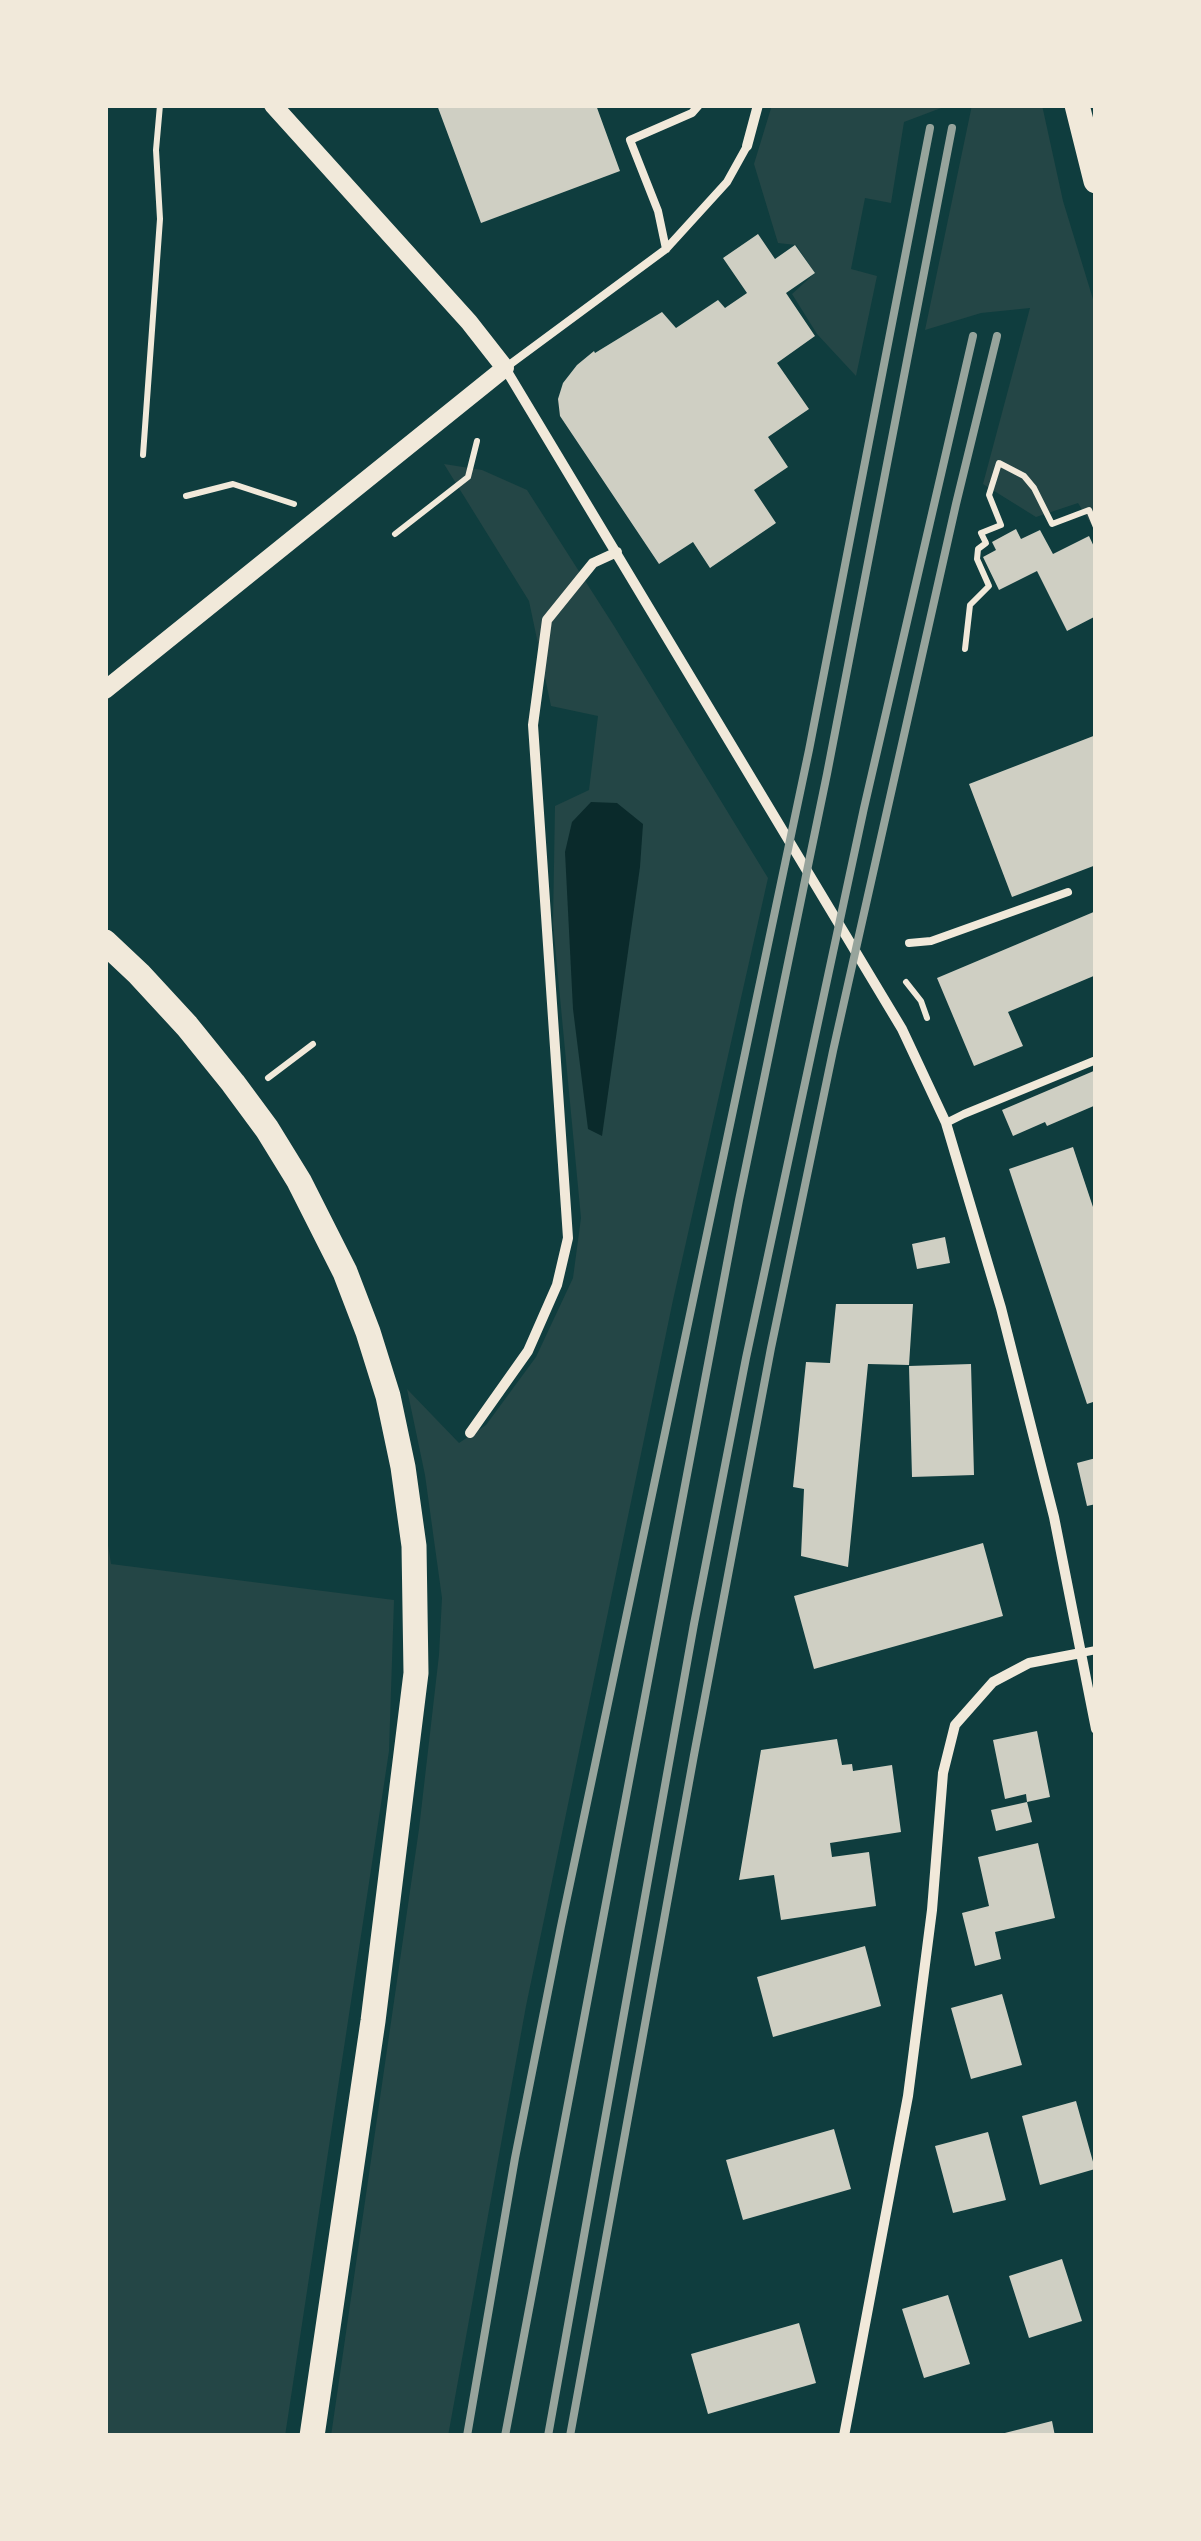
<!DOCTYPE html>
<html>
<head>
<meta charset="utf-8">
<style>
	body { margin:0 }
	#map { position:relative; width:1201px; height:2541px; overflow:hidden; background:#0f3d3e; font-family:"Work Sans",sans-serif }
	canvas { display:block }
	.frame { position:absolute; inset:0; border:108px solid #f1e9da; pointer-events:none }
</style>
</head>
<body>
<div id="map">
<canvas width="1201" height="2541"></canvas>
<div class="frame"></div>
</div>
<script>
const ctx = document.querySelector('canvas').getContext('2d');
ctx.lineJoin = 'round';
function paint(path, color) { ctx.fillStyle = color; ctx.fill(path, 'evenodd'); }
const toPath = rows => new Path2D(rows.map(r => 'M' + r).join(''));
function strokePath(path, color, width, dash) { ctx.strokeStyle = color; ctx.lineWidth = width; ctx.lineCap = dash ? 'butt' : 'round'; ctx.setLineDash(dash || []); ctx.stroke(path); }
const green = toPath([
	[772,105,949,105,904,122,891,203,865,198,851,269,877,276,856,376,817,334,792,294,815,273,796,245,778,243,754,164],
	[972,105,1042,105,1063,201,1096,309,1096,532,1078,503,1036,517,983,484,1030,308,981,313,925,330],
	[444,464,482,470,527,490,614,626,768,878,673,1300,526,2006,448,2436,331,2436,419,1829,439,1655,442,1598,425,1475,407,1389,459,1443,486,1425,536,1357,573,1278,581,1218,553,924,555,806,589,790,598,716,551,706,529,601],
	[105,1526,111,1564,394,1600,389,1751,285,2436,105,2436]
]);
const water = toPath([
	[591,802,617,803,643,824,640,867,602,1136,588,1129,573,1009,565,852,572,822]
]);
const building = toPath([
	[437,105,596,105,620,171,481,223],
	[758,234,775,259,795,245,815,273,786,293,815,336,777,363,809,409,768,437,788,467,754,490,776,523,710,568,693,542,659,564,560,416,558,399,563,383,577,365,594,351,595,353,662,312,676,328,718,300,725,308,747,293,723,258],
	[1016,529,1021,539,1040,530,1053,554,1089,536,1096,551,1096,616,1067,631,1037,571,999,590,983,557,996,550,992,542],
	[1096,735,1096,865,1012,897,969,784],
	[1096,911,1096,975,1008,1012,1023,1046,974,1066,937,978],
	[1096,1070,1096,1105,1047,1126,1045,1122,1013,1136,1002,1110],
	[1073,1147,1096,1216,1096,1401,1087,1404,1009,1169],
	[945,1237,950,1263,917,1269,912,1244],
	[836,1304,913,1304,909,1365,868,1364,848,1567,801,1556,804,1489,793,1487,806,1362,830,1363],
	[971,1364,974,1475,912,1477,909,1366],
	[1096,1458,1096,1504,1087,1506,1077,1463],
	[983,1543,1003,1616,814,1669,794,1596],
	[1037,1731,1050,1797,1027,1802,1026,1794,1005,1799,993,1740],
	[837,1739,842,1765,852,1764,853,1771,892,1765,901,1832,830,1843,832,1857,869,1852,876,1906,781,1920,774,1875,739,1880,761,1750],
	[1027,1802,1032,1822,996,1831,991,1810],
	[1038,1843,1055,1918,995,1932,1001,1959,975,1966,962,1913,989,1906,978,1857],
	[865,1946,881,2006,773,2037,757,1977],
	[1002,1994,1022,2065,971,2079,951,2008],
	[1076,2101,1095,2169,1040,2185,1022,2116],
	[834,2129,851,2189,743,2220,726,2160],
	[988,2132,1006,2200,953,2213,935,2146],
	[1062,2259,1082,2321,1029,2338,1009,2276],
	[948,2295,970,2364,924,2378,902,2309],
	[799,2323,816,2383,708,2414,691,2354],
	[1052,2421,1055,2436,997,2436,997,2435]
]);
const path = toPath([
	[143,455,160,219,156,150,160,105],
	[186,496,233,484,294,504],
	[395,534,468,477,477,441],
	[965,649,970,605,989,586,977,559,978,549,986,543,981,533,1001,525,989,495,999,463,1024,476,1034,488,1052,524,1089,510,1096,527],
	[906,982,921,1001,927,1018],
	[268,1078,313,1044]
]);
const service = toPath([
	[666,249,658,211,630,140,692,113,699,105],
	[505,368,666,249,727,182,747,146],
	[909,943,931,941,1068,892],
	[946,1123,964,1114,1096,1060],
	[1081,1653,1096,1650]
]);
const minor = toPath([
	[747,146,758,105],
	[505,368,902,1029,946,1123,1001,1308,1054,1517,1096,1729],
	[470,1433,528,1351,557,1285,568,1238,533,725,547,620,593,563,617,552],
	[844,2436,908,2096,932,1910,943,1773,955,1725,993,1682,1029,1663,1081,1653]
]);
const tertiary = toPath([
	[105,690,505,368,469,322,273,105]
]);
const primary = toPath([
	[1077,105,1096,181],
	[105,942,139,974,187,1026,233,1083,267,1129,299,1181,345,1272,368,1332,388,1396,403,1467,414,1546,416,1673,373,2021,312,2436]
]);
const rail = toPath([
	[467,2436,515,2158,561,1926,809,750,930,128],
	[505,2436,739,1200,827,774,952,128],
	[548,2436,694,1624,746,1358,864,808,973,336],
	[570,2436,694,1755,771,1348,833,1051,956,504,997,336]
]);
paint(green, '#244646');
paint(water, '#0a2a2b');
paint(building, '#cfcfc3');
strokePath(path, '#f1e9da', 6);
strokePath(service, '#f1e9da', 8);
strokePath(minor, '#f1e9da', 10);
strokePath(tertiary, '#f1e9da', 18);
strokePath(primary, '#f1e9da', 25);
strokePath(rail, '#97a49c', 8);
</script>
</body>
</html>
